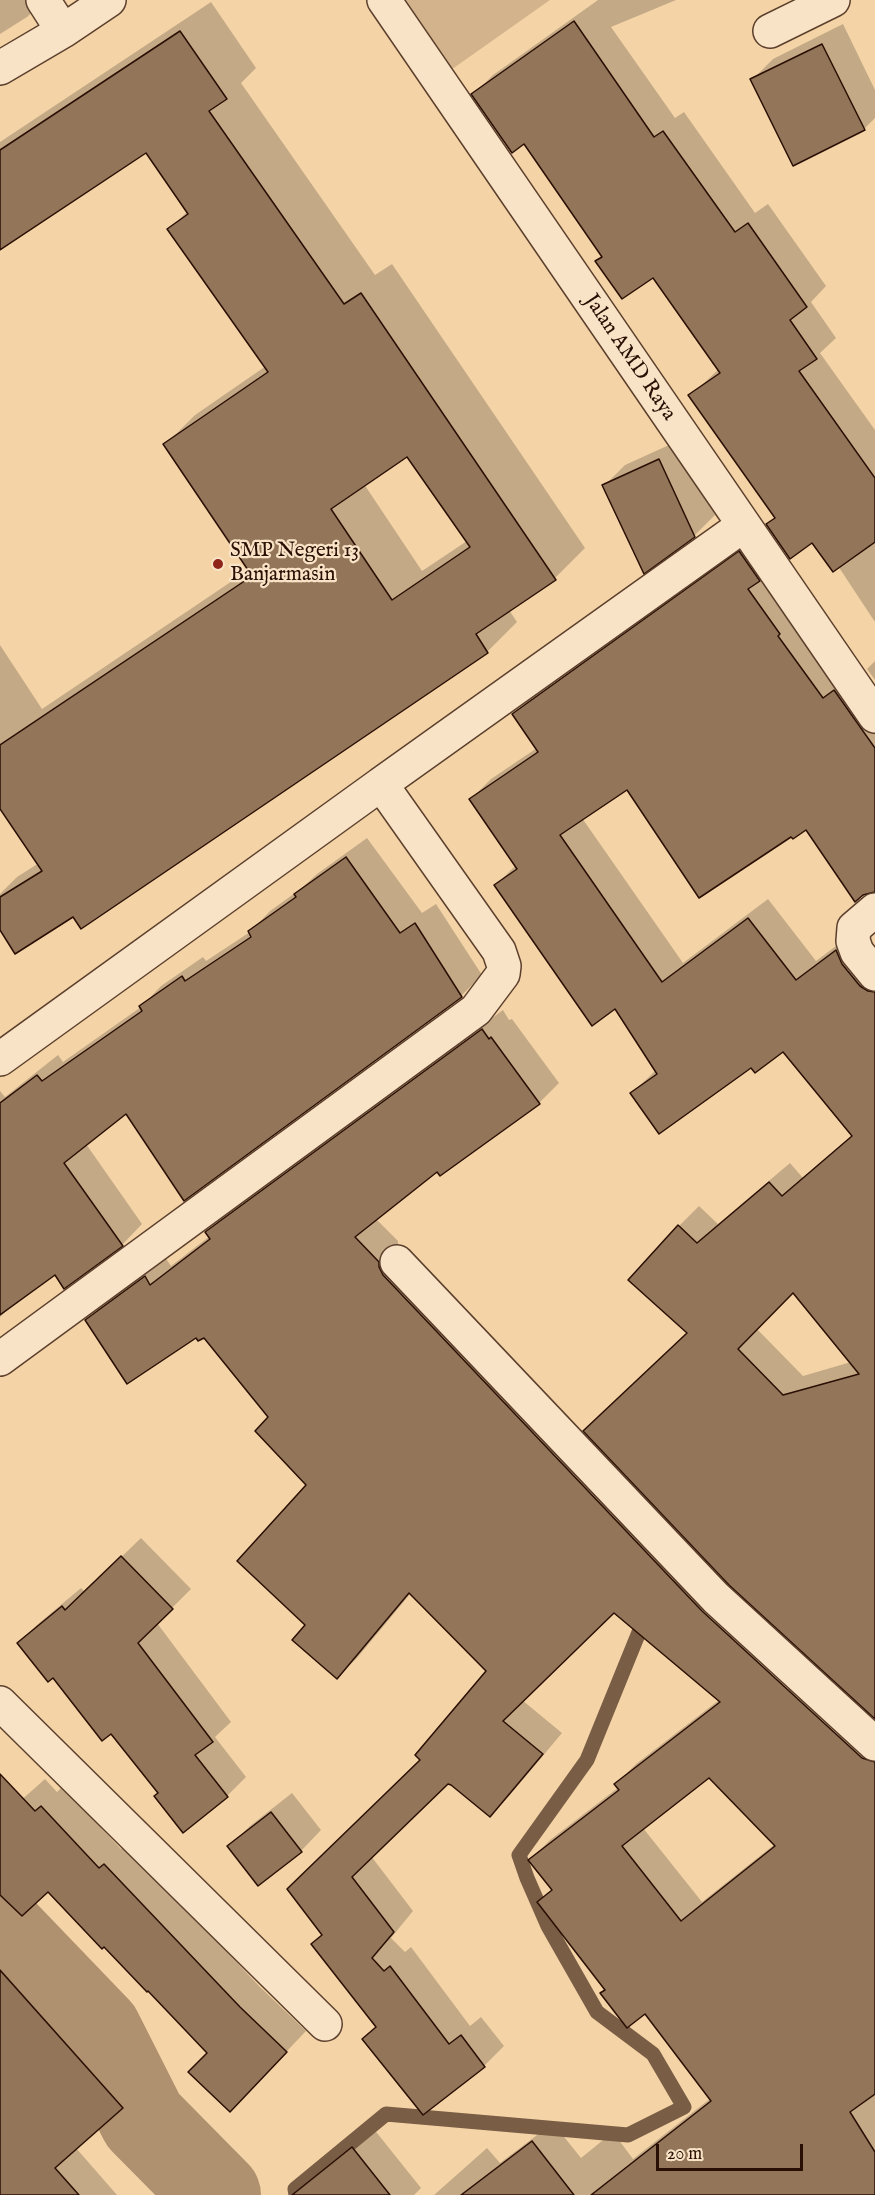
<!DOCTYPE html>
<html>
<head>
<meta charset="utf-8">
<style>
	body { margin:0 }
	#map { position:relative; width:875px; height:2195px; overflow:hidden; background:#f4d4a7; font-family:"IM FELL English",serif }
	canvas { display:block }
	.scale { position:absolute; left:656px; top:2144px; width:147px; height:27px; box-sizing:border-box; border:3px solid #2a0f04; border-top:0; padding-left:8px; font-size:18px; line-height:21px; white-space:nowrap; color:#2a0f04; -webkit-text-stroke:4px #f8e3c6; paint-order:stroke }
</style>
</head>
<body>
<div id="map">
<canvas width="875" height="2195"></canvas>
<div class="scale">20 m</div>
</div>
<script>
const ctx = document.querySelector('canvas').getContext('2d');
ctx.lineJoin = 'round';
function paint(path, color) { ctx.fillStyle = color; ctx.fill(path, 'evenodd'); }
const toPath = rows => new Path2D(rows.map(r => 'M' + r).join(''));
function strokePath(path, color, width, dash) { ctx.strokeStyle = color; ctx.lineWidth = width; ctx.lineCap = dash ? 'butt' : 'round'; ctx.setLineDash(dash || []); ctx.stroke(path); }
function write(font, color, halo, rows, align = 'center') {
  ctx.font = font + ' "IM FELL English",serif'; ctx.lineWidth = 4.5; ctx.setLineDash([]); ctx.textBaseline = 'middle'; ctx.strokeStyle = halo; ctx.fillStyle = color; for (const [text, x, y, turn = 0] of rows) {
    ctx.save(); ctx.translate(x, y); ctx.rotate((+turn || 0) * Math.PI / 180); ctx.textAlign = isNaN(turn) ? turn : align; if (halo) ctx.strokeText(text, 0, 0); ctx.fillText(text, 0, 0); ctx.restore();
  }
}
const green = toPath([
	[396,0,550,0,448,72]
]);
const shadow = toPath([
	[0,0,45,0,27,17,0,34],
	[598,0,676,0,611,27,675,118,684,112,755,213,768,204,826,286,811,302,836,338,820,353,875,430,875,622,838,566,812,541,768,524,776,516,690,396,719,369,653,276,597,262,603,256,524,142,473,95,493,75],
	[211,2,256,68,241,83,375,275,392,264,585,548,555,578,509,610,517,622,487,652,82,927,73,914,0,927,0,894,17,877,39,863,0,806,0,645,42,709,250,569,165,445,195,415,266,366,169,229,188,211,146,151,0,248,0,142],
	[407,455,467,541,422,571,364,484],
	[843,24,875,90,875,118,864,129,752,80,773,59],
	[680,440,715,515,694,536,604,486,625,465],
	[760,533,875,700,875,890,872,890,856,900,806,828,627,788,582,818,683,963,768,899,816,961,856,931,875,959,875,1717,688,1333,679,1226,699,1206,718,1224,790,1163,803,1178,853,1135,784,1050,752,1066,632,1093,656,1070,616,1007,496,885,516,865,471,799,491,779,537,748,514,714,534,694],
	[793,1291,851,1362,803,1376,756,1328],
	[875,661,875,680,867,669],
	[367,838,422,913,436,904,482,975,461,996,127,1112,86,1144,142,1224,122,1245,56,1273,15,1303,0,1317,0,1091,5,1097,58,1055,63,1062,141,1007,161,986,203,957,206,961,250,932,270,911,302,888,317,874],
	[503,1010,509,1020,512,1019,559,1083,539,1103,438,1170,376,1219,398,1241,398,1246,723,1592,875,1731,875,2195,434,2195,487,2148,500,2163,553,2123,581,2158,613,2132,633,2159,711,2098,646,2012,606,1989,539,1903,553,1889,530,1860,550,1840,619,1787,616,1784,636,1764,719,1700,614,1611,522,1700,562,1733,510,1795,490,1815,452,1783,448,1783,371,1856,413,1911,391,1938,405,1952,411,1947,470,2026,481,2017,504,2046,484,2066,424,2113,364,2039,377,2026,323,1934,289,1889,422,1760,489,1671,411,1593,357,1658,337,1677,307,1624,308,1485,270,1417,204,1336,87,1320,107,1300,165,1257,171,1266,210,1236,207,1232,227,1212],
	[709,1775,775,1844,702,1902,643,1828],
	[141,1538,191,1589,157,1623,231,1722,215,1737,246,1777,227,1796,183,1830,159,1793,111,1731,19,1643,38,1624,81,1588,85,1592],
	[45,1779,57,1792,62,1787,121,1849,125,1844,260,1987,306,2031,250,2090,209,2053,48,1889,12,1905,0,1917,0,1819],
	[292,1793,321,1830,301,1851,229,1846,250,1826],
	[0,1925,5,1930,3,1931,143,2086,76,2148,117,2195,0,2195],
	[373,2128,421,2188,414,2195,330,2195,316,2178,336,2157]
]);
const stream = toPath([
	[296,2195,295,2189,386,2114,628,2135,684,2107,653,2054,597,2012,548,1926,527,1878,519,1855,587,1760,646,1615]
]);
const river = toPath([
	[0,1929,98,2031,143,2120,217,2195]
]);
const building = toPath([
	[574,21,654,137,663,131,735,232,748,223,807,307,790,320,817,359,799,371,875,478,875,542,833,572,812,543,790,559,766,524,775,518,688,395,720,373,653,278,622,299,595,261,602,257,524,144,512,153,471,94,574,21],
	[180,31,227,99,209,111,344,304,361,293,556,580,476,634,488,653,81,929,73,917,15,954,0,930,0,897,42,871,0,809,0,745,252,576,163,444,268,372,167,229,188,214,146,153,0,250,0,150,180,31],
	[407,457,470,547,392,600,331,509,407,457],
	[822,44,865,130,793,166,750,79,822,44],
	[659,459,695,537,644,574,602,485,659,459],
	[739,551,760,581,748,589,780,634,778,636,823,698,834,690,875,748,875,892,863,895,855,902,806,830,793,839,791,837,699,898,627,790,560,835,662,982,748,918,796,980,836,950,842,964,860,986,868,991,875,992,875,1719,729,1585,583,1431,687,1333,628,1280,678,1225,697,1243,769,1182,782,1196,852,1136,783,1052,755,1073,751,1068,659,1134,630,1093,657,1074,615,1009,592,1026,494,885,517,869,469,799,538,752,512,714,739,551],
	[793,1293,859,1374,783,1395,738,1349,793,1293],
	[346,857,400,933,415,923,462,997,184,1201,126,1114,64,1163,123,1246,64,1289,55,1275,0,1315,0,1103,37,1075,42,1081,142,1011,139,1006,182,976,185,981,251,937,248,931,296,897,294,894,346,857],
	[482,1029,489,1039,491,1037,540,1104,440,1176,437,1172,355,1237,379,1262,379,1267,383,1275,702,1611,862,1758,875,1762,875,2094,850,2112,875,2152,875,2195,591,2195,711,2101,645,2014,627,2028,600,1993,605,1990,537,1902,552,1890,528,1860,619,1790,614,1784,720,1702,614,1613,503,1721,543,1754,490,1817,451,1785,448,1784,352,1877,394,1932,372,1958,384,1971,390,1966,449,2044,461,2035,485,2067,423,2115,362,2039,376,2027,311,1944,322,1935,287,1889,420,1760,415,1755,486,1671,409,1593,337,1679,292,1640,305,1625,237,1561,306,1485,255,1431,268,1417,204,1338,198,1341,196,1338,127,1384,85,1320,145,1276,150,1285,210,1239,205,1232,482,1029],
	[709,1778,775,1846,681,1921,622,1846,709,1778],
	[121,1556,173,1609,138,1643,213,1742,195,1755,228,1797,183,1833,154,1796,158,1793,111,1734,102,1741,53,1678,48,1682,17,1643,62,1606,65,1610,121,1556],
	[0,1774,35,1811,41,1806,99,1868,104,1864,240,2007,287,2052,230,2112,188,2072,207,2053,148,1991,147,1992,104,1947,102,1949,48,1892,22,1916,0,1895,0,1774],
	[271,1812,302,1852,258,1886,227,1846,271,1812],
	[0,1970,123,2108,55,2168,79,2195,0,2195,0,1970],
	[532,2141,574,2195,461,2195,532,2141],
	[352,2147,390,2195,292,2195,352,2147]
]);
const street = toPath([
	[43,0,63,31],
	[384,0,875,716],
	[770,31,833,0],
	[0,68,63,31,109,0],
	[875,910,854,928,853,941,857,952,875,974],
	[0,1059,381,784],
	[397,1262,716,1598,875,1744],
	[0,1359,476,1010,503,974,504,966,499,951,381,784,744,525],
	[0,1703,325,2024]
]);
const markers = [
	[218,564,6,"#8f2418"]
];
const streetNames = [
	["Jalan AMD Raya",629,358,56]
];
const poiNames = [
	["SMP Negeri 13",230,552],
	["Banjarmasin",230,576]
];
paint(green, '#d2b38b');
paint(shadow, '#0003');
strokePath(stream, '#7a5d45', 15);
strokePath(river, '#af9170', 88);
paint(building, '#937559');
strokePath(building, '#2a0f04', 1.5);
strokePath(street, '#5c402d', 36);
strokePath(street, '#f8e3c6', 33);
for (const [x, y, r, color] of markers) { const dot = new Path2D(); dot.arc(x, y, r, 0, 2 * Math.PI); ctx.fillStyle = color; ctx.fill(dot); strokePath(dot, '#f8e3c6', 2); }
write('21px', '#2a0f04', '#f8e3c6', streetNames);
write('21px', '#2a0f04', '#f8e3c6', poiNames, 'left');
</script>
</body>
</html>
